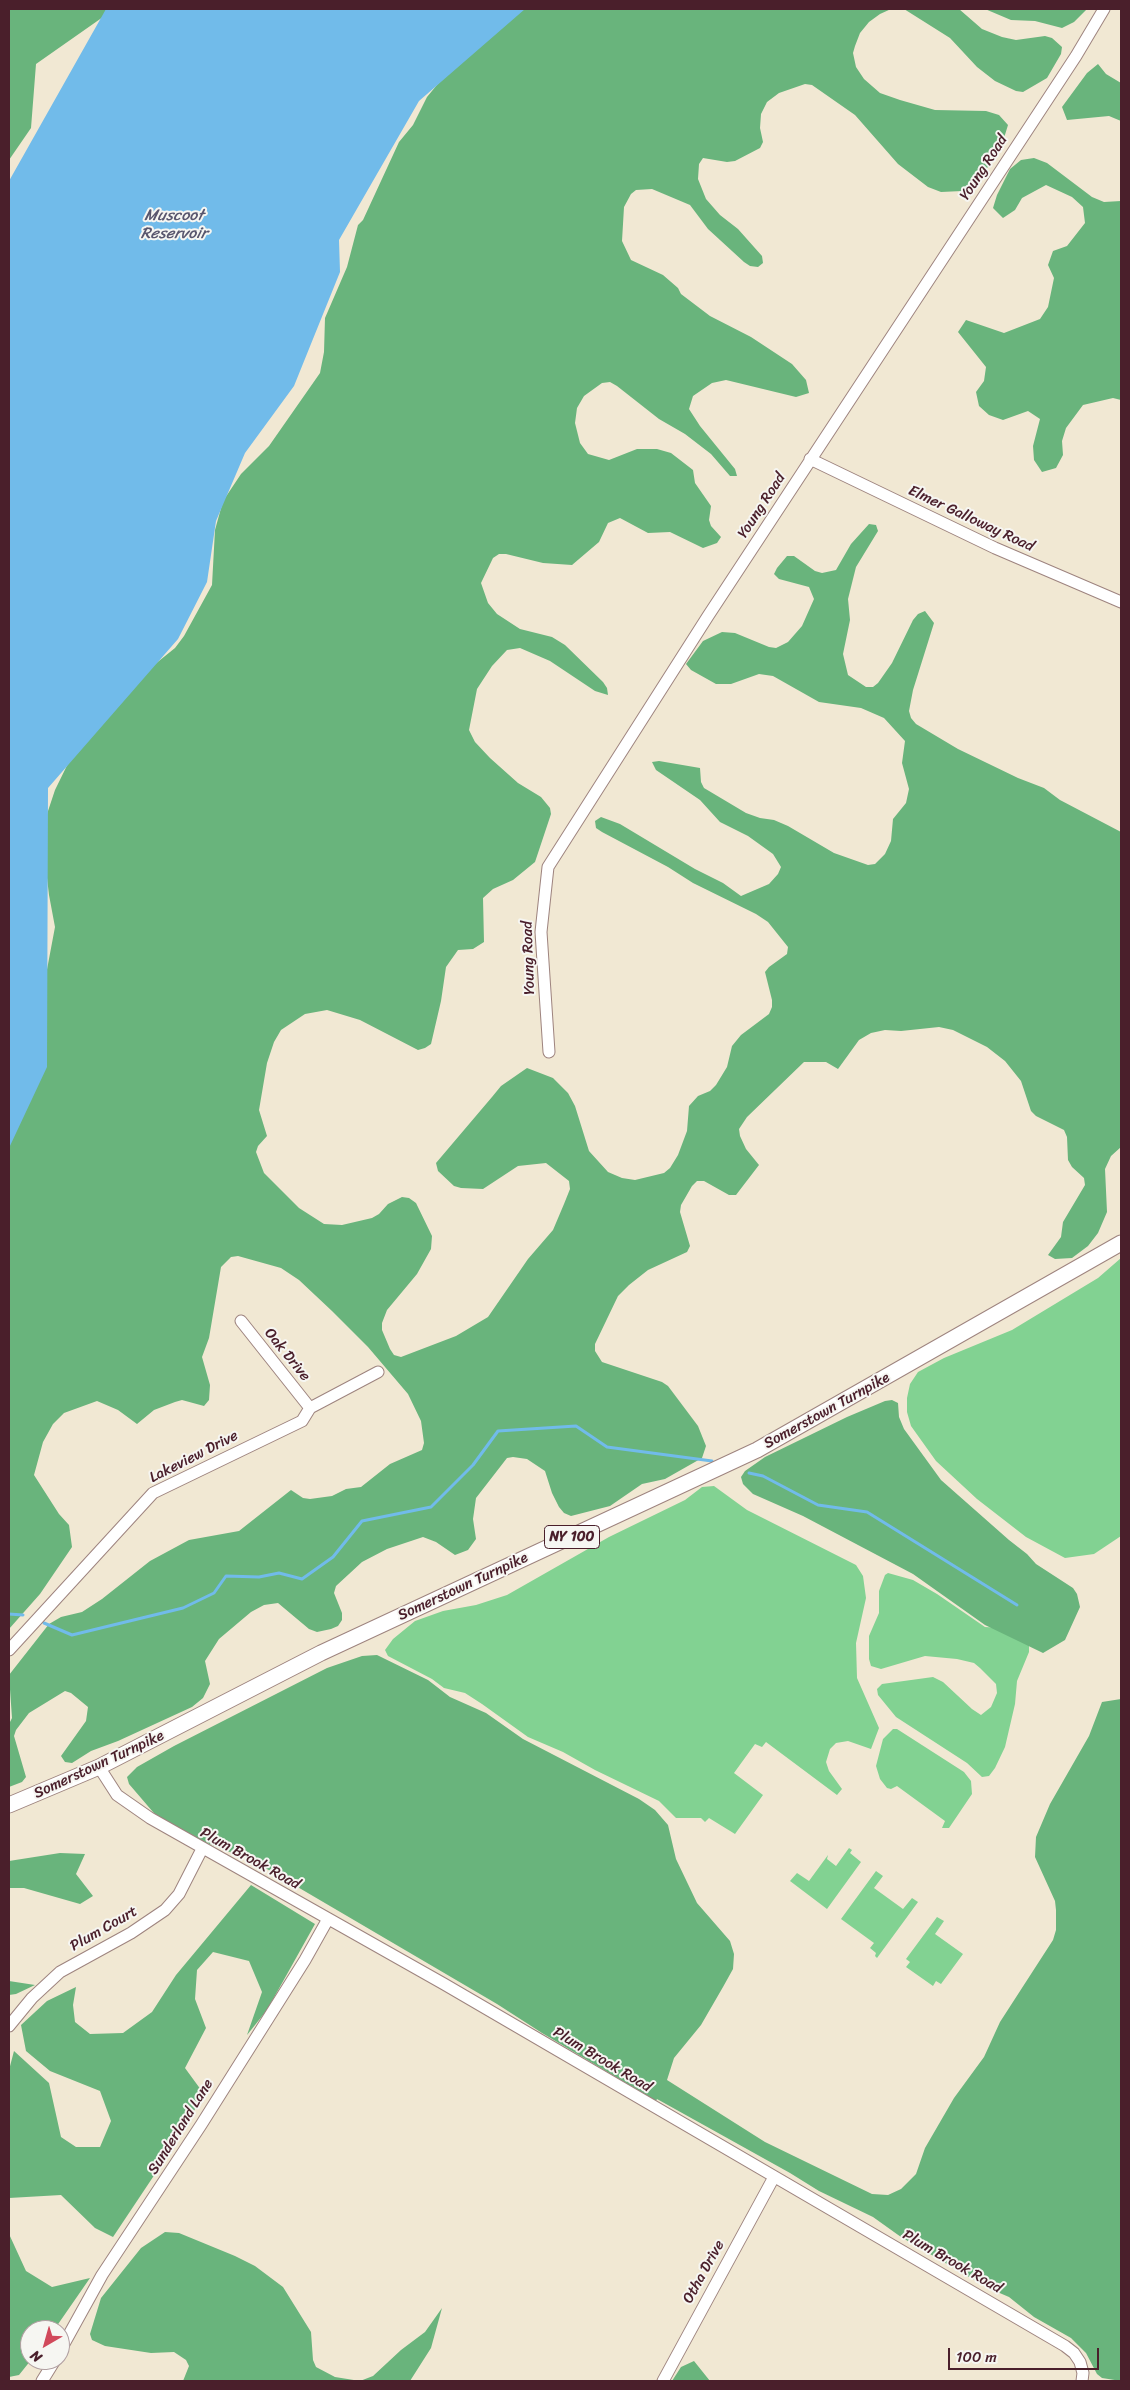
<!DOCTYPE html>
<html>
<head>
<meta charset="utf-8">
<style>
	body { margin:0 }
	#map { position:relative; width:1130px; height:2390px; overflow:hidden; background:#f1e8d3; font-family:Sriracha,sans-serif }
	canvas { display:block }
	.frame { position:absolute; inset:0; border:10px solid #4a1f2b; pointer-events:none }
	.north { position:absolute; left:20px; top:2320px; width:50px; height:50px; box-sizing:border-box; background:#f6f6f2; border:1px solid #b1a0a2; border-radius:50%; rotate:218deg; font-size:14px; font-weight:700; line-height:20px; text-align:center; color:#4a1f2b }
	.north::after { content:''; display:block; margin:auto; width:18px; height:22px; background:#d1495b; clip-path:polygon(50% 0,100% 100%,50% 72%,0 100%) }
	.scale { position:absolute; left:948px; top:2348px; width:151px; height:22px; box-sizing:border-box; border:2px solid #4a1f2b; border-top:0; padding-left:6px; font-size:15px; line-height:18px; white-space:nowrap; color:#4a1f2b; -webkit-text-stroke:4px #f6f6f2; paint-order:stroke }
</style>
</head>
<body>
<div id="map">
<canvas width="1130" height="2390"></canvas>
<div class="frame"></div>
<div class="north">N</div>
<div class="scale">100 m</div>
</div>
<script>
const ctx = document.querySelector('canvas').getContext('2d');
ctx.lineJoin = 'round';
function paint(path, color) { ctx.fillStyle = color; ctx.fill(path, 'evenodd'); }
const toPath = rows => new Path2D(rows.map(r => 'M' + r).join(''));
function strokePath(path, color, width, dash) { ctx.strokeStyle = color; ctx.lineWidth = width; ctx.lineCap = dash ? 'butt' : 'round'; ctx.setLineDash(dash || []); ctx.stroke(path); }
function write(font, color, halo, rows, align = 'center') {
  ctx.font = font + ' Sriracha,sans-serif'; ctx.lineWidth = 4; ctx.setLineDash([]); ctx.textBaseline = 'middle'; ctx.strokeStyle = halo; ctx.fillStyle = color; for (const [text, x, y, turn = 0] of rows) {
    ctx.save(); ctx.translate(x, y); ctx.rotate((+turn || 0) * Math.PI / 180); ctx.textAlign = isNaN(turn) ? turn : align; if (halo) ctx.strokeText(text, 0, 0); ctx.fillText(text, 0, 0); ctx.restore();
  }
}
const green = toPath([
	[1121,1258,1121,1536,1094,1554,1065,1558,1026,1537,977,1499,936,1461,911,1426,907,1412,907,1398,910,1384,918,1372,944,1358,1012,1330,1098,1278],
	[714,1486,747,1510,856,1565,863,1576,866,1598,856,1643,857,1678,879,1728,871,1749,848,1741,836,1743,830,1749,826,1762,829,1771,842,1789,837,1795,766,1742,762,1747,755,1744,734,1773,763,1795,735,1834,709,1818,705,1822,701,1818,676,1818,659,1801,595,1770,563,1752,528,1737,482,1704,465,1693,444,1688,432,1679,388,1656,385,1650,393,1639,415,1621,443,1611,476,1605,507,1595,609,1537,685,1500,702,1487],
	[888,1573,913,1580,937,1594,985,1627,1001,1628,1029,1643,1029,1652,1017,1681,1015,1704,1005,1747,995,1768,989,1776,982,1777,967,1763,896,1717,878,1695,877,1689,882,1684,933,1677,943,1682,972,1709,981,1715,991,1707,997,1693,996,1684,980,1668,974,1663,957,1659,925,1656,881,1669,871,1666,869,1659,869,1636,879,1613,879,1591,885,1575],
	[893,1729,897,1729,964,1772,971,1781,972,1794,949,1828,942,1828,945,1821,897,1786,891,1789,887,1788,880,1779,876,1766,883,1739],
	[849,1848,852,1850,850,1853,861,1862,827,1909,790,1881,797,1873,809,1881,828,1855,827,1859,836,1866],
	[876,1871,883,1876,874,1888,903,1909,912,1898,918,1902,877,1958,875,1956,876,1953,870,1948,874,1943,841,1919],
	[937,1917,944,1921,935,1934,963,1954,941,1984,936,1981,933,1986,906,1967,910,1962,906,1959]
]);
const forest = toPath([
	[9,9,110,9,103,17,36,64,31,128,9,160],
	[522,9,891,9,880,14,869,22,860,33,855,46,853,53,856,67,864,79,880,93,900,100,935,110,986,111,999,115,1008,125,1000,151,988,167,962,191,941,192,928,187,898,164,855,115,812,85,805,84,779,93,767,102,761,114,760,128,763,142,760,148,735,161,727,162,703,158,699,164,698,179,706,199,720,215,738,229,762,256,763,263,758,267,750,266,744,262,708,229,690,205,652,189,636,190,631,194,624,207,622,241,631,260,663,275,678,288,681,294,710,316,751,337,792,364,806,380,809,393,796,397,726,380,712,383,693,396,689,409,700,426,735,469,737,476,730,476,711,454,685,434,659,419,617,386,610,382,602,383,584,396,577,408,575,423,580,443,588,454,609,460,637,449,657,449,671,453,693,470,695,483,711,506,709,520,711,526,721,537,717,543,703,548,670,532,648,533,620,518,608,523,599,542,572,565,543,563,506,554,499,554,493,558,481,583,488,603,497,614,520,629,552,637,565,645,603,682,607,688,608,695,595,691,550,661,520,648,507,650,492,666,477,689,469,730,475,742,490,758,518,783,541,797,550,808,551,814,535,862,513,880,493,889,483,898,484,942,473,949,458,950,446,967,441,1001,431,1044,425,1048,418,1050,360,1020,327,1010,305,1014,281,1030,274,1042,267,1063,259,1110,267,1136,258,1146,256,1152,264,1173,299,1208,324,1224,342,1225,372,1218,379,1214,388,1204,402,1197,409,1198,416,1203,432,1236,431,1249,417,1274,387,1310,382,1323,382,1330,390,1349,394,1355,401,1357,456,1336,488,1317,528,1259,553,1230,564,1204,570,1189,569,1181,546,1163,518,1166,483,1189,461,1188,454,1186,438,1171,436,1163,492,1097,501,1086,527,1068,553,1078,568,1093,575,1106,589,1151,608,1172,622,1178,635,1180,664,1173,670,1168,678,1155,687,1131,689,1106,698,1096,710,1091,716,1085,727,1067,732,1046,741,1035,769,1014,772,1007,772,1000,765,972,769,967,787,954,788,947,768,922,756,914,693,883,668,867,602,832,596,828,595,821,601,817,620,824,695,869,723,883,741,896,769,884,778,874,781,867,773,854,748,836,720,822,700,800,656,770,652,762,659,761,700,768,701,782,704,788,746,813,760,818,774,820,788,826,834,853,868,865,875,864,885,854,891,841,893,819,906,803,909,789,902,763,905,741,884,718,861,708,819,702,773,676,759,674,731,684,716,684,691,670,686,664,703,641,722,632,735,633,769,647,776,648,788,642,802,626,814,599,809,587,779,579,774,574,777,568,787,556,794,556,815,571,822,573,836,570,851,544,869,524,876,525,878,531,856,567,848,599,850,620,843,654,848,675,866,687,873,687,878,683,892,663,913,620,918,614,925,611,934,623,913,690,909,711,911,718,916,724,958,749,1018,778,1044,788,1060,800,1121,832,1121,1147,1111,1156,1105,1169,1107,1212,1098,1233,1088,1246,1072,1258,1055,1259,1048,1255,1061,1237,1063,1222,1085,1185,1084,1178,1072,1167,1068,1160,1067,1137,1064,1130,1036,1116,1031,1111,1021,1081,1005,1061,987,1047,953,1030,939,1027,901,1031,885,1030,871,1033,859,1040,838,1069,826,1062,804,1062,747,1117,739,1129,740,1136,746,1149,759,1165,736,1195,729,1195,704,1181,697,1181,692,1186,681,1205,680,1212,690,1246,687,1252,648,1270,629,1285,618,1296,595,1344,595,1351,602,1362,662,1382,668,1386,698,1426,706,1446,702,1458,665,1479,642,1484,610,1506,571,1516,564,1513,559,1507,552,1493,545,1471,527,1459,513,1457,507,1458,476,1498,473,1519,476,1539,468,1550,455,1555,436,1542,423,1537,387,1549,362,1562,336,1586,334,1593,342,1613,342,1620,338,1626,331,1629,317,1632,309,1629,278,1603,264,1605,251,1612,219,1639,205,1661,210,1684,203,1698,192,1707,118,1741,91,1751,72,1763,65,1762,61,1756,86,1721,88,1707,71,1693,65,1691,29,1713,16,1730,14,1736,26,1777,22,1782,9,1787,9,1724,12,1718,9,1675,49,1624,61,1617,82,1612,102,1599,150,1561,189,1540,239,1531,291,1490,303,1498,310,1499,332,1496,346,1489,361,1487,390,1464,422,1450,424,1443,421,1421,408,1394,368,1347,332,1311,299,1280,281,1268,238,1256,231,1257,221,1267,209,1338,202,1357,210,1385,209,1400,204,1406,182,1400,175,1402,154,1410,137,1424,118,1410,97,1401,64,1413,53,1424,43,1442,34,1475,59,1514,69,1525,72,1547,40,1594,9,1629,9,1138,42,996,55,927,49,895,43,844,47,814,55,790,79,741,144,673,175,648,184,636,212,585,215,530,223,501,241,474,269,446,320,373,324,352,325,318,347,267,358,225,363,220,399,142,413,125,427,97,446,74],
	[904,9,959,9,982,29,1002,37,1016,40,1045,36,1052,38,1062,47,1061,54,1047,78,1023,92,1016,91,995,81,977,67,950,38],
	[985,9,1087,9,1074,22,1062,28,1035,21,1011,20],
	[1098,64,1106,74,1121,83,1121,121,1109,116,1067,120,1062,107,1087,73],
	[1034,158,1047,163,1092,197,1104,202,1121,201,1121,400,1113,398,1083,405,1066,428,1062,441,1063,455,1056,468,1042,472,1034,460,1033,446,1040,419,1028,411,1003,420,989,415,979,406,976,392,984,381,986,367,958,332,966,320,1004,333,1040,319,1048,307,1054,278,1048,265,1053,251,1067,246,1085,223,1083,207,1072,197,1046,185,1022,198,1015,210,1003,218,993,208,997,195,1010,169,1021,160],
	[892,1400,898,1403,899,1417,904,1429,941,1480,1009,1540,1027,1554,1036,1564,1073,1588,1077,1594,1080,1607,1065,1640,1043,1653,985,1625,913,1574,803,1516,753,1494,743,1484,741,1477,745,1471,765,1457,847,1417,885,1401],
	[377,1655,428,1680,450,1697,486,1713,523,1739,639,1799,655,1810,668,1825,676,1859,697,1903,730,1941,734,1954,733,1969,723,1987,701,2025,674,2058,667,2080,765,2142,872,2194,888,2195,901,2189,916,2174,925,2148,954,2098,984,2057,1000,2022,1053,1940,1056,1930,1056,1910,1055,1901,1035,1857,1036,1837,1050,1804,1089,1736,1102,1702,1121,1699,1121,2381,1102,2378,1097,2374,1086,2353,1071,2338,1034,2317,1009,2297,988,2288,901,2237,873,2217,819,2191,790,2173,657,2099,656,2101,542,2033,497,2004,255,1862,192,1837,164,1822,153,1812,129,1784,127,1777,137,1767,174,1746,327,1668,362,1656],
	[60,1853,85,1854,76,1874,93,1896,80,1904,24,1888,9,1888,9,1861],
	[251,1885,315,1924,267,2010,247,2035,262,1992,249,1961,213,1952,197,1970,195,1999,206,2028,185,2068,204,2094,169,2153,113,2237,95,2228,61,2195,9,2198,9,2201,9,2070,14,2051,49,2083,61,2137,76,2147,100,2147,111,2121,100,2091,50,2071,26,2051,21,2025,47,2001,76,1987,73,2005,75,2022,90,2034,123,2033,152,2012,176,1975],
	[9,1981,35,1985,16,1994,9,1995],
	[165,2232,179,2233,235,2256,255,2266,283,2287,311,2332,313,2360,316,2367,335,2377,360,2381,373,2376,401,2350,425,2332,442,2308,431,2348,410,2381,183,2381,189,2366,186,2360,174,2352,151,2353,105,2346,92,2340,90,2334,101,2298,141,2248],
	[9,2234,26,2271,52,2287,90,2278,54,2330,30,2330,31,2360,19,2375,9,2377],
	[694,2361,710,2381,672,2381,681,2367]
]);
const water = toPath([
	[106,9,525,9,419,101,339,240,340,272,294,386,245,453,216,521,207,582,178,639,48,788,47,1067,9,1148,9,181]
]);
const stream = toPath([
	[749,1473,763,1476,818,1505,867,1512,1017,1605],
	[9,1614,23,1615],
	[44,1623,72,1635,183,1608,214,1593,226,1576,259,1577,279,1573,302,1579,333,1557,362,1521,431,1507,473,1465,498,1431,576,1426,607,1447,712,1461]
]);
const minor = toPath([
	[810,459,995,548,1121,602],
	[549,1052,541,932,548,867,708,616,1076,56,1104,9],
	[241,1321,310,1408],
	[9,1650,153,1493,302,1421,310,1408,378,1372],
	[99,1767,117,1795,150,1818,444,1984,1065,2346,1074,2353,1080,2362,1083,2373,1082,2381],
	[9,2026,32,1998,60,1972,131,1933,165,1910,179,1894,202,1849],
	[60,2351,102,2275,201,2125,305,1960,328,1919],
	[42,2381,55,2360],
	[663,2381,774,2177]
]);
const major = toPath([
	[9,1805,99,1767,321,1653,757,1450,1121,1243]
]);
const shields = [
	[572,1537,55]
];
const shieldNames = [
	["NY 100",572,1537]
];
const streetNames = [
	["Young Road",984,168,-57],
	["Young Road",762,506,-57],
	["Elmer Galloway Road",971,519,25],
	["Young Road",529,958,-92],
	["Oak Drive",287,1355,51],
	["Somerstown Turnpike",827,1411,-29],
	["Lakeview Drive",194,1457,-27],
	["Somerstown Turnpike",463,1587,-25],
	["Somerstown Turnpike",99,1765,-25],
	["Plum Brook Road",250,1859,29],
	["Plum Court",104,1929,-30],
	["Plum Brook Road",602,2060,31],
	["Sunderland Lane",181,2127,-58],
	["Plum Brook Road",952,2262,30],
	["Otha Drive",704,2272,-61]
];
const waterNames = [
	["Muscoot",174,216],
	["Reservoir",174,234]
];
paint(green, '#82d292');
paint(forest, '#69b47c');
paint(water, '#71bbea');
strokePath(stream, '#71bbea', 3);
strokePath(minor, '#9e847f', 13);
strokePath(major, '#9e847f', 17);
strokePath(minor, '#fff', 11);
strokePath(major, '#fff', 15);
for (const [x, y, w] of shields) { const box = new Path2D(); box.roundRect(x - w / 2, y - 11.5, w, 23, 4); ctx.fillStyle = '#f6f6f2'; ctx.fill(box); strokePath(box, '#4a1f2b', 1); }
write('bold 14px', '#4a1f2b', null, shieldNames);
write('15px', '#4a1f2b', '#f6f6f2', streetNames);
write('italic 16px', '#58566e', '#f6f6f2', waterNames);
</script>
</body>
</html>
